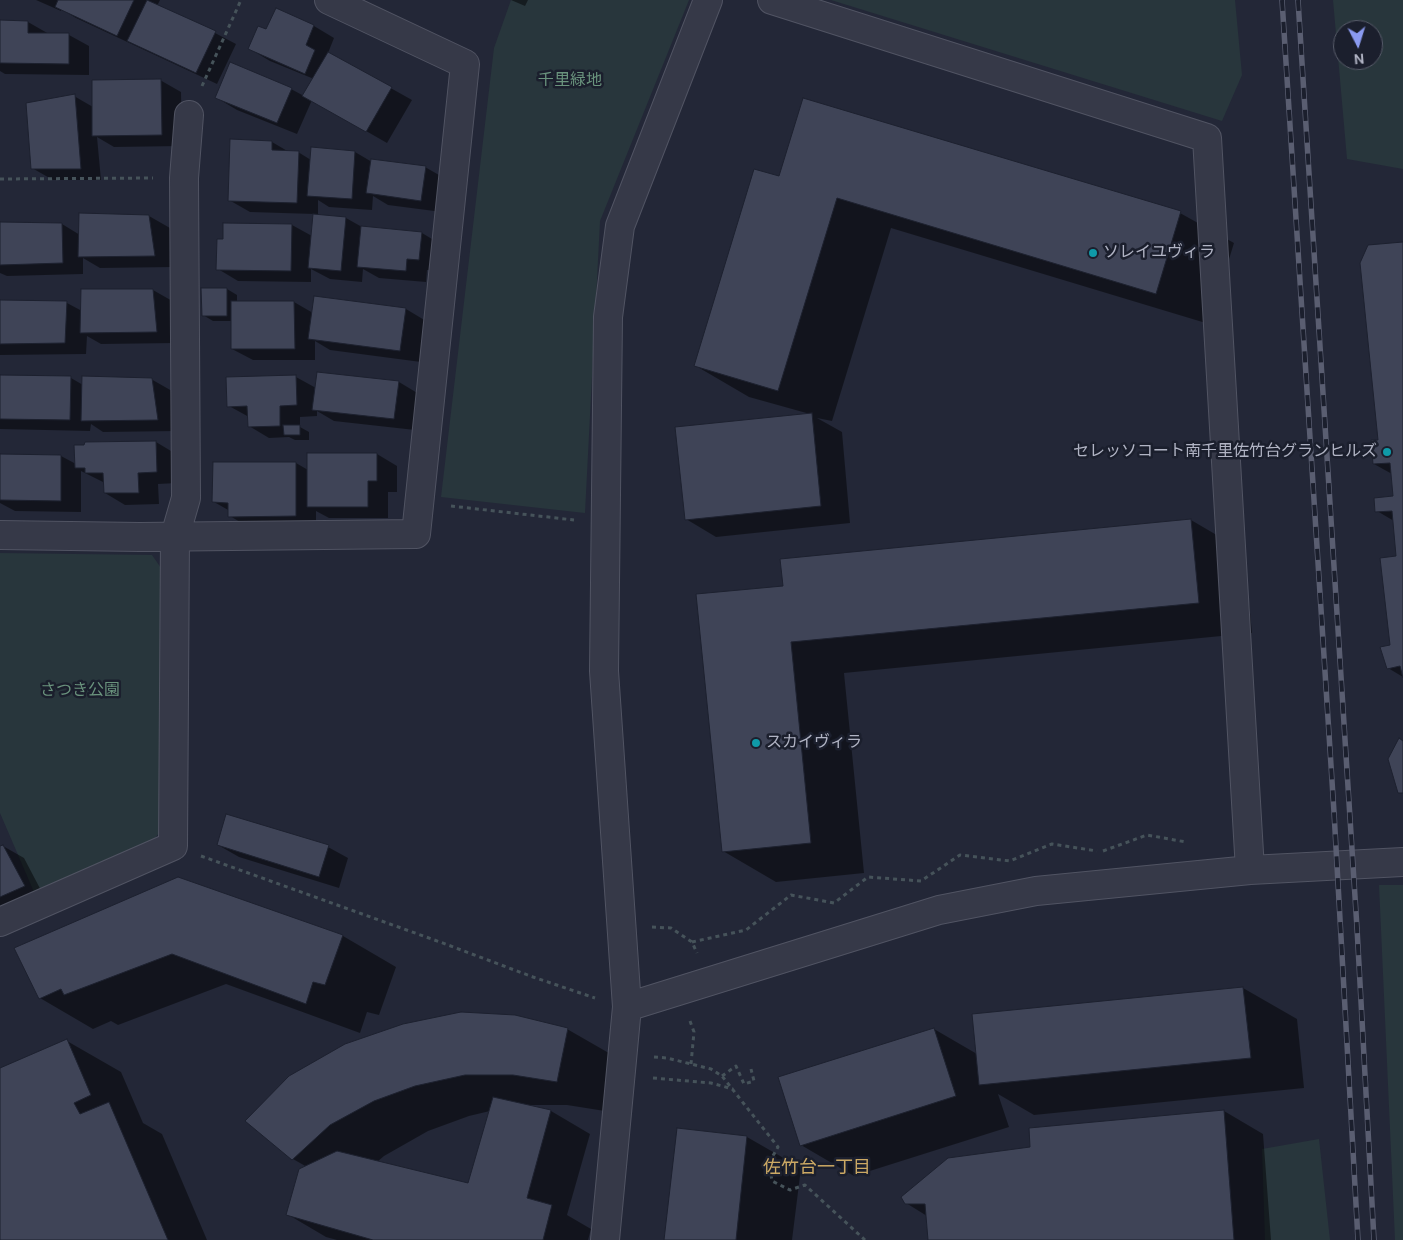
<!DOCTYPE html>
<html>
<head>
<meta charset="utf-8">
<style>
	body { margin:0 }
	#map { position:relative; width:1403px; height:1240px; overflow:hidden; background:#232737; font-family:"DM Sans",sans-serif }
	canvas { display:block }
	.north { position:absolute; left:1333px; top:20px; width:50px; height:50px; box-sizing:border-box; background:#1b1f2d; border:1px solid #575b69; border-radius:50%; rotate:175deg; font-size:14px; font-weight:700; line-height:20px; text-align:center; color:#b1b4c4 }
	.north::after { content:''; display:block; margin:auto; width:18px; height:22px; background:#8a9af0; clip-path:polygon(50% 0,100% 100%,50% 72%,0 100%) }
</style>
</head>
<body>
<div id="map">
<canvas width="1403" height="1240"></canvas>
<div class="north">N</div>
</div>
<script>
const ctx = document.querySelector('canvas').getContext('2d');
ctx.lineJoin = 'round';
function paint(path, color) { ctx.fillStyle = color; ctx.fill(path, 'evenodd'); }
const toPath = rows => new Path2D(rows.map(r => 'M' + r).join(''));
function strokePath(path, color, width, dash) { ctx.strokeStyle = color; ctx.lineWidth = width; ctx.lineCap = dash ? 'butt' : 'round'; ctx.setLineDash(dash || []); ctx.stroke(path); }
function write(font, color, halo, rows, align = 'center') {
  ctx.font = font + ' "DM Sans","Noto Sans JP",sans-serif'; ctx.lineWidth = 5; ctx.setLineDash([]); ctx.textBaseline = 'middle'; ctx.strokeStyle = halo; ctx.fillStyle = color; for (const [text, x, y, turn = 0] of rows) {
    ctx.save(); ctx.translate(x, y); ctx.rotate((+turn || 0) * Math.PI / 180); ctx.textAlign = isNaN(turn) ? turn : align; if (halo) ctx.strokeText(text, 0, 0); ctx.fillText(text, 0, 0); ctx.restore();
  }
}
const green = toPath([
	[511,0,689,0,600,221,585,513,441,497,494,48],
	[831,0,1235,0,1242,75,1222,121],
	[1333,0,1403,0,1403,169,1347,159],
	[1343,30,1373,30,1373,60,1343,60],
	[0,553,152,555,161,568,159,833,149,846,34,892,0,813],
	[1379,885,1403,885,1403,1240,1395,1240],
	[1319,1139,1330,1240,1265,1240,1262,1149]
]);
const shadow = toPath([
	[36,0,160,0,157,6,215,33,236,44,217,84,76,18,61,9,61,11],
	[511,0,528,0,525,6],
	[276,10,314,26,334,38,328,53,412,100,387,143,312,100,297,134,237,110,217,98,291,89,304,96,314,79,270,61,250,49,267,31],
	[0,22,28,22,49,34,69,35,89,46,89,75,5,74,0,71],
	[160,80,181,92,182,146,114,147,97,137,101,180,53,180,32,168,74,96,93,107],
	[272,142,289,152,298,152,311,160,355,152,372,162,425,167,446,179,442,212,388,205,373,196,372,210,329,207,318,200,318,216,346,218,362,227,422,233,442,245,440,271,427,270,426,282,379,278,363,269,362,282,330,279,311,269,311,282,238,281,218,269,292,225,312,236,314,214,250,212,229,200],
	[780,177,1180,213,1234,243,1209,324,891,228,832,421,817,418,842,432,850,523,716,537,686,519,810,414,749,397,696,366],
	[149,216,170,228,175,267,100,268,83,258,83,274,7,276,0,273,0,223,62,224,80,235],
	[1403,244,1403,677,1388,668,1391,646,1397,557,1394,521,1377,511,1394,498,1392,474,1374,464,1380,441],
	[227,289,237,295,237,303,294,302,313,313,406,309,426,321,421,362,330,350,315,341,315,360,253,360,232,349,232,321,213,321,203,315],
	[153,290,174,302,177,343,101,344,87,336,86,354,0,355,0,301,67,303,82,311],
	[0,376,71,378,83,385,151,379,172,391,178,431,103,432,91,424,90,431,0,429],
	[296,377,316,388,399,382,419,394,415,430,334,421,317,411,317,416,300,417,300,427,309,432,309,440,295,440,289,437,269,438,249,426,249,417,229,406],
	[156,442,176,454,177,483,158,484,159,504,125,505,105,493,105,483,81,471,81,512,15,511,0,503,0,455,61,456,76,464],
	[377,454,397,466,397,492,388,492,388,518,329,518,316,511,316,527,250,528,230,516,230,511,214,502,214,463,296,463,308,470],
	[1191,520,1244,551,1252,633,844,673,864,873,776,882,723,851,784,587],
	[218,845,328,847,348,858,339,888,239,857],
	[3,846,24,858,45,898,0,917,0,848],
	[178,878,343,936,396,967,379,1015,367,1012,360,1033,226,984,118,1025,111,1021,93,1029,40,998],
	[1243,988,1297,1019,1304,1088,1034,1115,998,1094,1009,1127,854,1176,801,1145,934,1029,977,1054,973,1016],
	[567,1029,621,1060,611,1112,567,1105,528,1105,551,1111,590,1134,567,1215,591,1229,588,1240,337,1240,326,1237,287,1214,307,1167,293,1159,247,1121],
	[490,1111,469,1184,377,1162,384,1156,428,1131,469,1116],
	[67,1041,121,1072,143,1123,162,1134,207,1240,0,1240,0,1070],
	[1224,1111,1263,1134,1271,1240,929,1240,927,1216,906,1203,1032,1148],
	[678,1129,747,1137,801,1168,792,1240,665,1240]
]);
const building = toPath([
	[58,0,134,0,117,36,55,7,58,0],
	[147,0,216,31,196,73,127,41,147,0],
	[276,8,314,25,306,45,315,50,305,74,248,49,258,26,266,29,276,8],
	[0,20,28,21,28,33,69,33,69,64,0,63,0,20],
	[328,52,392,87,366,132,302,96,328,52],
	[230,62,292,88,277,123,215,98,230,62],
	[161,79,162,135,92,136,92,80,161,79],
	[75,94,81,169,31,169,26,103,75,94],
	[803,98,1181,211,1156,294,837,198,778,391,694,366,754,169,779,176,803,98],
	[230,139,272,141,272,150,299,151,297,203,228,201,230,139],
	[311,147,355,151,352,199,307,196,311,147],
	[371,159,426,166,421,201,366,193,371,159],
	[79,213,149,215,155,256,78,257,79,213],
	[313,214,346,217,341,271,308,268,313,214],
	[0,222,62,223,63,263,0,265,0,222],
	[223,223,292,224,291,271,216,270,217,239,223,239,223,223],
	[361,226,422,232,419,260,407,259,406,271,357,267,361,226],
	[1403,242,1403,678,1400,666,1387,669,1380,647,1390,645,1380,558,1396,556,1392,511,1375,512,1374,498,1393,496,1390,463,1373,464,1371,440,1378,440,1360,263,1368,245,1403,242],
	[201,288,227,288,227,316,202,316,201,288],
	[81,289,153,289,157,332,80,333,81,289],
	[314,296,406,308,400,351,308,339,314,296],
	[0,300,67,301,65,343,0,344,0,300],
	[231,301,294,301,295,349,231,349,231,301],
	[317,372,399,381,394,419,312,410,317,372],
	[0,375,71,376,70,420,0,419,0,375],
	[296,375,297,405,280,406,280,426,248,427,247,406,227,407,226,377,296,375],
	[82,376,152,378,158,420,81,421,82,376],
	[812,413,821,506,685,520,675,427,812,413],
	[283,425,300,425,300,435,284,435,283,425],
	[156,441,157,472,138,473,139,493,104,493,103,473,85,473,85,468,75,468,74,445,84,445,85,442,156,441],
	[307,453,377,453,377,481,368,481,368,507,307,507,307,453],
	[0,454,61,455,61,501,0,500,0,454],
	[213,462,296,462,296,516,228,517,228,503,212,502,213,462],
	[1191,519,1199,603,791,642,811,843,722,852,696,594,783,586,780,559,1191,519],
	[1399,738,1403,741,1403,793,1398,793,1388,759,1399,738],
	[226,814,329,845,319,877,217,845,226,814],
	[3,845,25,886,0,897,0,846,3,845],
	[178,877,343,935,325,985,313,982,306,1004,172,954,64,995,61,989,39,999,14,948,178,877],
	[1243,987,1251,1058,979,1085,972,1014,1243,987],
	[461,1012,515,1015,568,1028,557,1082,513,1075,465,1075,415,1086,374,1101,330,1125,292,1160,245,1121,289,1076,345,1044,403,1024,461,1012],
	[934,1028,956,1096,800,1146,778,1077,934,1028],
	[67,1039,91,1095,74,1103,80,1114,109,1102,168,1240,0,1240,0,1068,67,1039],
	[493,1097,551,1110,527,1198,552,1205,543,1240,373,1240,286,1215,299,1169,337,1151,468,1183,493,1097],
	[1224,1110,1234,1240,928,1240,925,1204,905,1204,901,1197,948,1158,1030,1147,1029,1128,1224,1110],
	[677,1128,747,1136,736,1240,664,1240,677,1128]
]);
const path = toPath([
	[202,86,241,0],
	[0,179,153,178],
	[451,506,574,520],
	[1103,851,1147,835,1186,842],
	[201,856,440,942,533,977,595,998],
	[652,927,671,928,692,942,697,953],
	[692,942,746,930,791,895,834,903,868,877,921,881,960,855,1010,861,1052,844,1097,851],
	[690,1021,694,1032,691,1064],
	[654,1057,667,1058,711,1069,722,1076,778,1147,769,1163,772,1181,790,1190,805,1185,865,1240],
	[722,1076,736,1066,744,1084,754,1081,751,1069],
	[653,1078,711,1083,733,1089]
]);
const street = toPath([
	[772,0,1207,138,1250,870],
	[0,535,140,537,416,534,465,64,329,0],
	[0,922,173,846,175,536,186,498,184,178,189,115],
	[627,1007,939,910,1036,891,1250,870,1403,862],
	[605,1240,627,1007,604,671,608,317,620,226,708,0]
]);
const rail = toPath([
	[1282,0,1334,812,1358,1240],
	[1298,0,1357,928,1374,1240]
]);
const markers = [
	[1093,253,5,"#0f9aa8"],
	[1387,452,5,"#0f9aa8"],
	[756,743,5,"#0f9aa8"]
];
const parkNames = [
	["千里緑地",570,81],
	["さつき公園",80,691]
];
const poiNames = [
	["ソレイユヴィラ",1103,253],
	["セレッソコート南千里佐竹台グランヒルズ",1377,452,"right"],
	["スカイヴィラ",766,743]
];
const neighbourhoodNames = [
	["佐竹台一丁目",817,1168]
];
paint(green, '#28363c');
paint(shadow, '#0007');
paint(building, '#3f4457');
strokePath(building, '#1d212f', 1);
strokePath(street, '#515463', 30);
strokePath(path, '#46535a', 3, [4, 4]);
strokePath(street, '#363948', 28);
strokePath(rail, '#5a5e71', 5.5);
strokePath(rail, '#1b1f2d', 4, [11]);
for (const [x, y, r, color] of markers) { const dot = new Path2D(); dot.arc(x, y, r, 0, 2 * Math.PI); ctx.fillStyle = color; ctx.fill(dot); strokePath(dot, '#1b1f2d', 2); }
write('16px', '#6a937d', '#1b1f2d', parkNames);
write('16px', '#b1b4c4', '#1b1f2d', poiNames, 'left');
write('18px', '#cca964', '#1b1f2d', neighbourhoodNames);
</script>
</body>
</html>
